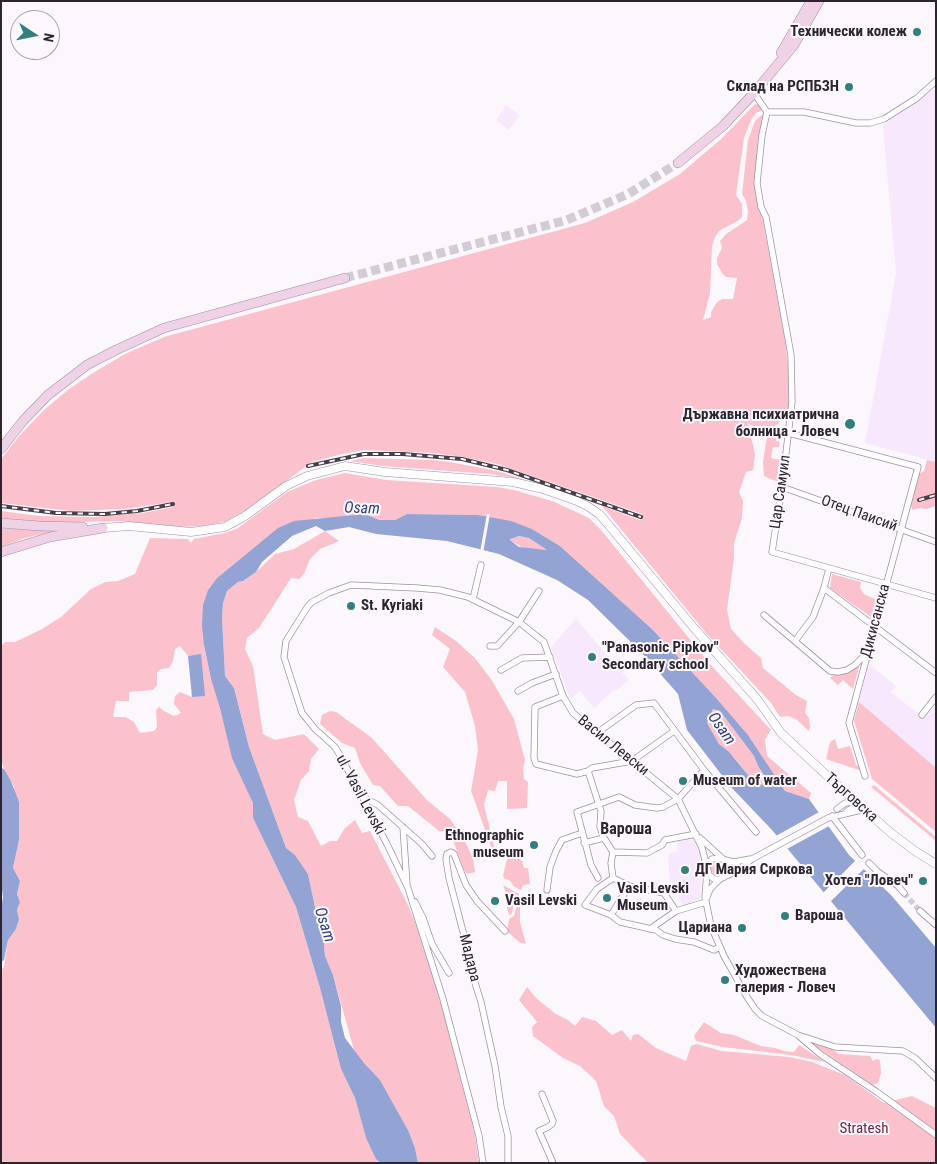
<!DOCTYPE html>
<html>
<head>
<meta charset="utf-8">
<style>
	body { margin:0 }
	#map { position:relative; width:937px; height:1164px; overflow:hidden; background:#fbf7fd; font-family:"Roboto Condensed",sans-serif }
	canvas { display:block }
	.frame { position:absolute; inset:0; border:2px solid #2c252f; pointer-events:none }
	.north { position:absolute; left:10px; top:10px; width:50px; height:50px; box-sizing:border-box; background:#fbf7fd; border:1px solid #a8a3ab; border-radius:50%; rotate:101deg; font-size:14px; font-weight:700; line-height:20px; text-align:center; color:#2c252f }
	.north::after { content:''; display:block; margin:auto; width:18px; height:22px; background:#357e80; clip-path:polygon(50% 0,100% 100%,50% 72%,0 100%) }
</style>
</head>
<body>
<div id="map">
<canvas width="937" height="1164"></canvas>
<div class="frame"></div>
<div class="north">N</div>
</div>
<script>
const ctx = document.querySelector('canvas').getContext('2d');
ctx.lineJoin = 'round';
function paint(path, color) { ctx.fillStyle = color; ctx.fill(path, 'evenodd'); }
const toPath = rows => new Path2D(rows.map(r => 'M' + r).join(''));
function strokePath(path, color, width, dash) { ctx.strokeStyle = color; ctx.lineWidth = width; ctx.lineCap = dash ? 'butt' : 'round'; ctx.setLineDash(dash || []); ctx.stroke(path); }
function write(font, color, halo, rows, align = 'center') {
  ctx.font = font + ' "Roboto Condensed",sans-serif'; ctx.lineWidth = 4; ctx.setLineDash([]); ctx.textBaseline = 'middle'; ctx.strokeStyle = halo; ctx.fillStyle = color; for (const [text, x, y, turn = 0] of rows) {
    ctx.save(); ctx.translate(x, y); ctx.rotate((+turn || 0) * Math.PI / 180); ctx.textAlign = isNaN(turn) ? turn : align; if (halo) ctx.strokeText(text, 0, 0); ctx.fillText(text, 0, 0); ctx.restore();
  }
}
const built = toPath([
	[936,88,936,462,865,443,896,274,883,126],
	[506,105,520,115,509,130,496,120],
	[576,619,629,680,616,691,614,690,594,708,580,691,570,699,551,647],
	[869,664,896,686,891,692,925,719,936,705,936,830,854,721],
	[693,838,702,859,700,898,684,907,670,881,668,858,670,853,677,852,677,841]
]);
const green = toPath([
	[755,104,760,105,762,108,761,111,756,113,751,120,744,138,736,195,742,204,742,217,739,220,719,231,715,237,712,246,710,293,703,320,711,317,711,312,717,302,722,299,733,299,737,278,726,277,722,273,717,264,717,258,722,248,720,241,726,234,747,220,748,211,746,201,742,194,748,140,755,121,760,116,765,115,757,198,763,220,785,340,788,365,789,410,778,424,763,433,748,423,755,454,753,470,746,472,739,492,743,501,742,518,734,543,734,558,727,610,731,629,746,645,761,658,763,668,796,695,807,701,805,713,809,718,810,727,809,731,797,720,789,716,780,717,771,703,706,633,602,506,640,520,642,514,497,464,463,457,432,453,364,450,342,454,312,462,248,509,233,517,224,522,202,526,176,527,118,521,39,523,1,519,1,511,39,516,93,517,143,513,173,507,172,502,125,509,71,511,1,503,1,459,20,435,44,410,69,389,96,371,125,354,164,337,585,223,633,202,680,174,721,139],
	[784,426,786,427,787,432,785,434,777,433,776,441,780,442,779,447,773,447,771,458,780,460,778,482,764,476,763,462,767,436],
	[364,458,433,460,450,462,497,471,526,480,490,474,383,466,350,461],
	[927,460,936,462,936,506,926,509,919,508,912,510,911,505,919,474,924,471],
	[345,473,386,480,497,487,514,490,552,501,589,518,601,530,710,664,771,730,765,739,767,756,811,793,809,799,785,791,748,735,717,699,653,630,560,546,532,529,478,515,407,514,395,520,379,520,365,514,340,518,316,518,261,542,217,578,208,590,204,646,211,679,253,803,253,818,296,907,320,988,341,1069,355,1098,366,1138,376,1158,381,1163,1,1163,1,970,4,967,8,940,16,929,19,919,17,910,20,902,17,894,20,881,13,868,19,840,19,802,14,792,14,786,4,769,1,759,1,646,5,642,15,642,42,629,61,617,91,589,105,582,118,581,135,574,150,538,188,539,191,543,194,539,199,538,225,533,238,528,287,492,316,480],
	[180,646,188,656,201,655,192,697,180,692,175,696,174,704,181,713,174,716,164,711,159,707,156,710,157,727,154,731,140,733,134,722,126,717,113,717,116,701,129,701,129,692,153,690,157,685,157,673,161,669,169,668,173,661,175,649],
	[1,528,51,531,51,532,25,538,1,547],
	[325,531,339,541,320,549,310,559,304,574,299,579,291,578,259,628,247,638,245,649,253,666,263,734,275,740,304,734,319,749,311,759,309,771,301,780,294,800,298,817,308,821,321,846,330,841,337,841,345,828,355,820,362,833,370,831,406,901,415,922,439,996,475,1135,479,1163,418,1163,415,1148,408,1130,380,1080,364,1063,354,1050,333,975,325,956,323,934,316,912,308,874,295,855,286,848,249,747,234,688,225,676,222,618,223,603,227,591,238,582,243,581,256,572,275,554,294,549],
	[519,536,529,538,547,550,523,548,510,540,511,538],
	[832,574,861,582,860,588,864,594,879,601,875,615,871,617,830,588],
	[435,627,456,641,475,658,491,679,514,719,525,760,523,769,524,779,528,782,527,808,507,809,507,781,498,781,495,791,488,790,484,805,496,854,496,860,471,791,478,750,475,726,465,692,443,667,450,649,432,635],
	[860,663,853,689,843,680,838,685,830,678,833,675],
	[859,702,936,768,936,832,872,779,854,721],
	[713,709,720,711,754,756,758,766,766,778,767,782,766,786,753,781,736,760,719,744,707,723],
	[330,711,336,712,371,737,427,800,450,819,465,841,473,859,475,872,467,874,463,868,454,843,446,831,439,831,408,806,398,806,380,786,373,785,360,763,355,748,342,743,320,724,322,715],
	[835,739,838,749,850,746,856,765,860,767,862,771,826,759,830,742],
	[874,785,936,837,936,841,871,787],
	[510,852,522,861,524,868,528,868,530,884,523,885,521,890,513,886,512,883,509,880,505,879,503,876,506,863],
	'711 868a7 7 0 1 1 14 0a7 7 0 1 1-14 0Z',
	[503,885,519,894,518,900,514,900,512,914,509,915,507,908,508,904,506,900,507,895],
	[517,905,520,905,520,922,526,944,519,942,507,931,509,919,514,916],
	[527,987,537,999,556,1014,568,1020,575,1026,582,1017,596,1021,612,1035,622,1030,631,1041,633,1035,638,1034,656,1048,686,1061,691,1046,696,1044,722,1051,789,1057,812,1062,845,1075,884,1103,912,1096,936,1108,936,1163,648,1163,620,1134,614,1116,604,1106,596,1081,580,1066,563,1058,533,1036,532,1027,537,1022,519,1000],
	[704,1022,721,1033,734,1035,761,1046,775,1048,784,1051,794,1052,799,1045,825,1062,791,1055,723,1047,696,1041,694,1036],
	[811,1043,832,1049,839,1054,870,1056,873,1061,876,1059,880,1060,881,1073,878,1083,873,1085]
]);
const water = toPath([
	[365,514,379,520,395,520,407,514,478,515,511,521,532,529,560,546,653,630,717,699,748,735,785,791,809,799,849,855,891,895,936,948,936,1028,772,830,731,787,687,730,678,694,642,653,588,600,557,580,499,554,447,541,376,534,349,527,325,531,316,526,292,536,262,562,256,572,243,581,238,582,227,591,223,603,222,618,225,676,234,688,249,747,286,848,295,855,308,874,316,912,323,934,325,956,333,975,341,1006,341,1022,345,1038,364,1063,380,1080,408,1130,415,1148,418,1163,381,1163,376,1159,366,1138,355,1098,341,1069,320,988,296,907,253,818,253,803,232,758,220,708,211,679,204,645,202,625,203,605,208,590,217,578,278,528,294,521],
	[519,536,529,538,547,550,519,547,510,540,510,539],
	[713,709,720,711,754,756,758,766,766,778,767,782,766,786,753,781,729,752,719,744,707,723],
	[201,654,205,696,192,697,188,656],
	[1,768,4,769,11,781,19,802,19,840,13,868,20,881,17,894,20,902,17,910,19,919,16,929,8,940,4,960,1,962,1,910,3,897,1,883]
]);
const pier = toPath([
	[487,514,490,514,483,553,480,552],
	[821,811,831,825,785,850,774,837],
	[857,859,866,867,829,903,822,894]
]);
const minorTunnel = toPath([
	[904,893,920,911]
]);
const secondaryTunnel = toPath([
	[345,278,567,220,628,194,678,163]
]);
const minor = toPath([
	[754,93,767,112,762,135,757,183,761,207,766,217,791,355,792,402,782,487,772,552,936,598],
	[767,112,804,112,856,123,870,123,884,119,917,98,936,81],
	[789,433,918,467,849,723,865,776],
	[782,487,936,542],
	[824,588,936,673],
	[473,599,481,565],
	[764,615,830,671,838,672,847,670,855,665,867,653],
	[795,641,813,617,824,588,829,568],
	[490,646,497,646,519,622,539,591],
	[501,670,522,658,550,657],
	[518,691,532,683,556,674],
	[563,696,535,707,534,758,536,764,577,774,588,771,592,768,632,761,674,731],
	[922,715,936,697],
	[597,733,636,705,654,703,704,770,756,832],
	[588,771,601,811,600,827,604,838,613,852,611,863,613,878],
	[361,796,378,805,422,844,432,856],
	[837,809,845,803,855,802,854,807,847,811],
	[832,816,862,855],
	[403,827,407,885],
	[700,838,721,857],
	[584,843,604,838],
	[613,852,647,853,662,845,665,840,696,834],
	[725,860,734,862,750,859],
	[869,863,878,872,897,885,904,893],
	[707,872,705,897,711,926,724,956,747,997,755,1009,762,1016,798,1035,835,1047,903,1051,915,1058,936,1078],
	[726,876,739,870,752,859,828,818,857,811,865,810],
	[598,878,591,865,577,812,619,797,635,805,657,808,663,807,678,799,704,770],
	[613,878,597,889,585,905,611,915,620,922,656,930,663,935,675,939,694,942,714,950,720,947],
	[613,878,629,886,664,893,676,911],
	[547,890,550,867,556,851,562,840,582,833],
	[707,897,710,889,720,879],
	[415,902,423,918,432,944,449,973],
	[920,911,936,925],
	[611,915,629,886],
	[650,929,676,911,706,902],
	[505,931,477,901,466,885,454,854,451,852,447,854,446,859,449,878,466,943,471,970,481,1002,495,1066,501,1107,508,1136,508,1163],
	[799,1036,820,1054,877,1092,936,1135],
	[542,1094,553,1121,552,1124,548,1127,539,1131,553,1163],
	[483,1163,479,1136,443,999,408,888,387,844,341,757,335,747,315,729,302,713,284,657,286,641,308,606,312,602,329,593,351,585,417,588,440,590,468,597,519,622,544,642,563,696,573,713,678,799,702,848,709,875,714,879,720,879,724,877,728,872,727,863,722,858,712,859,707,865]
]);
const tertiary = toPath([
	[103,528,129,526,191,532,225,527,245,516,286,486,307,476,345,466,385,472,513,482,543,489,577,501,589,507,599,514,607,523,694,628,757,699,781,733,847,794,891,833,915,851,936,864]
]);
const secondary = toPath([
	[781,53,811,1],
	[678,163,723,126,754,93,794,45,819,1],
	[1,449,23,421,48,395,87,365,116,350,164,328,345,278],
	[1,523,39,526,83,527],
	[1,552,50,537,103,528]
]);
const rail = toPath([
	[308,466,364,454,403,454,462,459,507,470,641,517],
	[919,500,936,495],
	[1,506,56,513,105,514,137,511,173,504]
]);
const markers = [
	[917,32,5,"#357e80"],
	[849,87,5,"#357e80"],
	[850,424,6,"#357e80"],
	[351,606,5,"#357e80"],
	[592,657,5,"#357e80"],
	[683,781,5,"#357e80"],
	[534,845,5,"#357e80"],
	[685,870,5,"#357e80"],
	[923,881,5,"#357e80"],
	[607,898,5,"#357e80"],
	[495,901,5,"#357e80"],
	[785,916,5,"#357e80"],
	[742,928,5,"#357e80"],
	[725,980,5,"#357e80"]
];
const poiNames = [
	["Технически колеж",907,32,"right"],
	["Склад на РСПБЗН",839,87,"right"],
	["Държавна психиатрична",839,415,"right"],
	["болница - Ловеч",839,432,"right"],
	["St. Kyriaki",361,606],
	["\"Panasonic Pipkov\"",602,648],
	["Secondary school",602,665],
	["Museum of water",693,781],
	["Ethnographic",524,836,"right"],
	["museum",524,853,"right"],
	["ДГ Мария Сиркова",695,870],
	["Хотел \"Ловеч\"",913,881,"right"],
	["Vasil Levski",617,889],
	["Museum",617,906],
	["Vasil Levski",505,901],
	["Вароша",795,916],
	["Цариана",732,928,"right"],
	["Художествена",735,971],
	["галерия - Ловеч",735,988]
];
const streetNames = [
	["Цар Самуил",781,492,-82],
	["Отец Паисий",859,514,20],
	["Дикисанска",876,621,-75],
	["Васил Левски",613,746,39],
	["ul. Vasil Levski",360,795,62],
	["Търговска",851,798,42],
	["Мадара",469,958,76]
];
const parkNames = [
	["Stratesh",864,1129]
];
const waterNames = [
	["Osam",362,509,2],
	["Osam",721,729,55],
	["Osam",324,925,72]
];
const neighbourhoodNames = [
	["Вароша",626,830]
];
paint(built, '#f7e8fd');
paint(green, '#fbc2cd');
paint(water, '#92a3d4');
paint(pier, '#fbf7fd');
strokePath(minorTunnel, '#d2cdd4', 5.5, [5.5, 3]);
strokePath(secondaryTunnel, '#d2cdd4', 9, [9, 4.5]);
strokePath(minor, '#a18ea8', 7);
strokePath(tertiary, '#a18ea8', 9);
strokePath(secondary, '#a18ea8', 10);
strokePath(minor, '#fff', 5.5);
strokePath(tertiary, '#fff', 8);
strokePath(secondary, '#f0d2e6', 9);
strokePath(rail, '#453f48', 4);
strokePath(rail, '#fbf7fd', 2, [5.5]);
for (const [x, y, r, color] of markers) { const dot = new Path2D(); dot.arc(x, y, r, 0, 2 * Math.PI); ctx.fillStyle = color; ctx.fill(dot); strokePath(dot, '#fbf7fd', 2); }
write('bold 15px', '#2c252f', '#fbf7fd', poiNames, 'left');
write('15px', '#2c252f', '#fbf7fd', streetNames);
write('15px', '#71283d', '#fbf7fd', parkNames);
write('italic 16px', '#30407d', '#fbf7fd', waterNames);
write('bold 16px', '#2c252f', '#fbf7fd', neighbourhoodNames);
</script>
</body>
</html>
